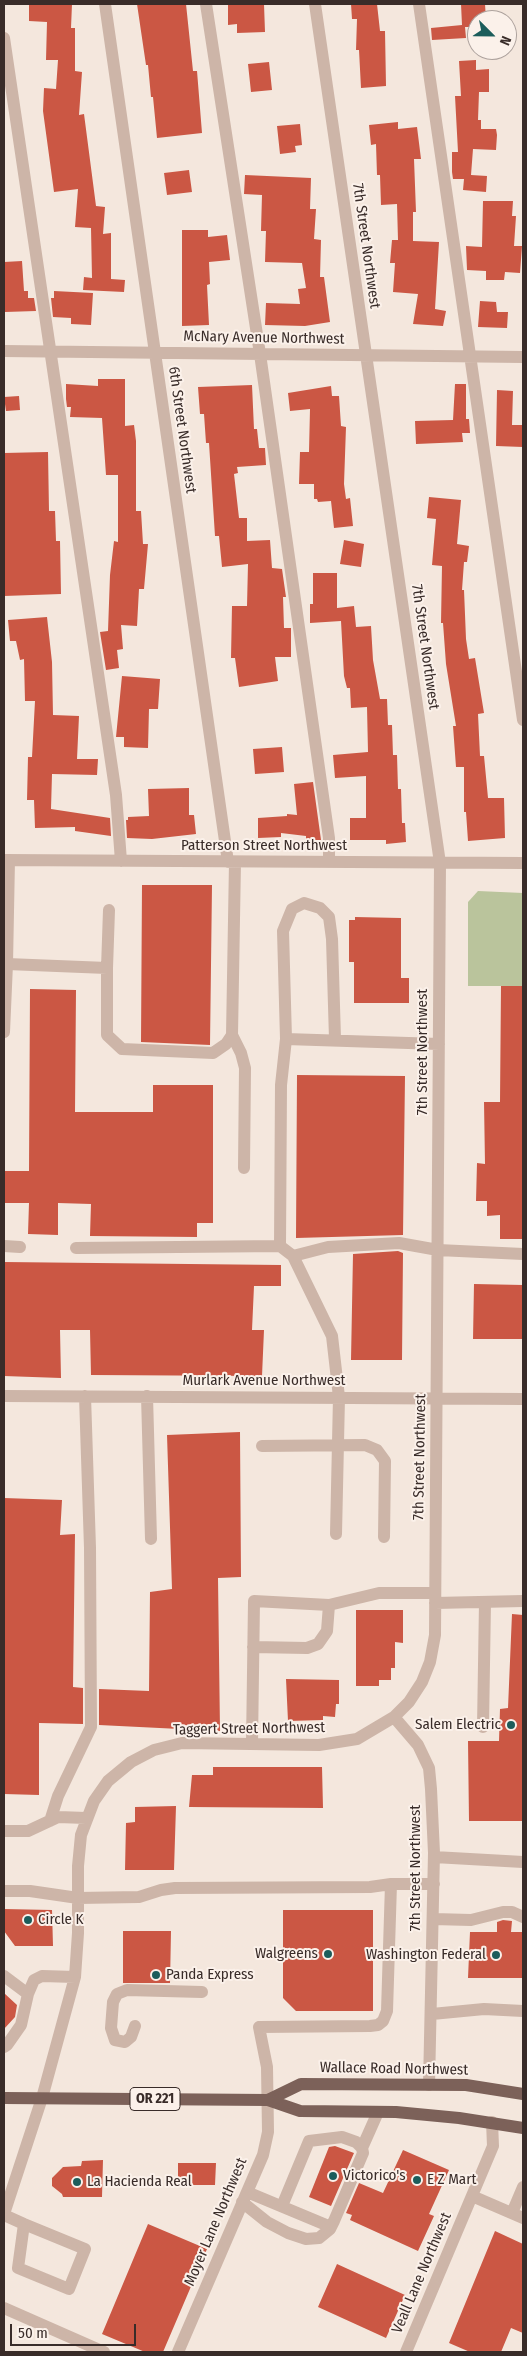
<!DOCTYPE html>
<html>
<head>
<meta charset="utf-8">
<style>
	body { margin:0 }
	#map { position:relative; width:527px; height:2356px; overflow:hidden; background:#f4e7dd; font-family:"Fira Sans Condensed",sans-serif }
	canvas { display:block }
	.frame { position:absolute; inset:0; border:5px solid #392c29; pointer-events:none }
	.north { position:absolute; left:467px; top:10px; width:50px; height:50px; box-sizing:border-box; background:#fbf1ea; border:1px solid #ada29d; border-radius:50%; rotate:113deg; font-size:14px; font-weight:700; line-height:20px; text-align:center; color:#392c29 }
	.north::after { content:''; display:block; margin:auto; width:18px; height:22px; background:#1c5d5b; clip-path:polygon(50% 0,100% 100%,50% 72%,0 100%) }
	.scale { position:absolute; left:10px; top:2324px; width:126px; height:22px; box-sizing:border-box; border:2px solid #392c29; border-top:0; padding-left:6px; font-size:15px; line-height:18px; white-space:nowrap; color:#392c29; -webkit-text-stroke:4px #fbf1ea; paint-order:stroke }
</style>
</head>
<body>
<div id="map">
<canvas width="527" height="2356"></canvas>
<div class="frame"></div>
<div class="north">N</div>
<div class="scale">50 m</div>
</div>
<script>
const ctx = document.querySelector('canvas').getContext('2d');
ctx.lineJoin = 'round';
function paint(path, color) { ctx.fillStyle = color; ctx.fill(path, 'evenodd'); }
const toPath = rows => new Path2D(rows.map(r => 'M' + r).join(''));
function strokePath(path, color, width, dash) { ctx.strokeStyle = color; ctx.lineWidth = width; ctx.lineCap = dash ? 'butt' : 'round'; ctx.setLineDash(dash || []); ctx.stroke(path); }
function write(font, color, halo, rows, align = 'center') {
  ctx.font = font + ' "Fira Sans Condensed",sans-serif'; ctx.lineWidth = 4; ctx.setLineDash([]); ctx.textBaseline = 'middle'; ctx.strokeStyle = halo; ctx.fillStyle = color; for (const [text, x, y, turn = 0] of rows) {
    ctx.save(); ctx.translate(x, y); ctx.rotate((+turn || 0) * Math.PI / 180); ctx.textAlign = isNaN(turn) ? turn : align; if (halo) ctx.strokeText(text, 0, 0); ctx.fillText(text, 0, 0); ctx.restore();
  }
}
const green = toPath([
	[478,891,523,893,523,986,468,986,468,902]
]);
const building = toPath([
	[29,4,72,4,71,28,75,28,75,71,82,72,79,115,84,114,96,206,105,207,103,234,111,233,111,279,125,280,124,292,83,290,84,277,92,278,91,228,75,227,78,189,54,192,43,111,44,88,56,89,58,60,46,60,47,22,29,21],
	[137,4,186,4,193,71,197,71,202,133,157,138,153,97,151,97,148,65,146,65],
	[228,4,264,4,265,32,237,33,237,24,228,25],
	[351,4,377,4,380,31,385,31,386,86,361,88,359,50,356,50,357,19,352,19],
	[461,4,485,4,486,20,477,20,477,27,465,27,466,38,432,40,431,28,462,25],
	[476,60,476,70,489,69,489,92,479,92,478,120,481,120,481,129,496,129,497,135,496,150,473,149,471,175,487,176,486,192,463,190,464,179,453,179,452,172,452,152,458,152,455,96,461,96,459,61],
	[269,62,272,90,251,92,248,64],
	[398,122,398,129,417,127,421,159,414,159,416,212,413,212,413,241,439,242,435,309,446,311,443,326,413,324,418,294,393,292,395,263,390,263,392,240,398,240,397,204,381,205,380,175,377,175,376,144,371,145,369,125],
	[300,124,302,145,295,146,296,152,280,154,277,126],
	[189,170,192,192,167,195,164,173],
	[245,175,311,178,310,209,316,209,314,239,321,240,320,277,324,277,330,322,305,326,265,325,266,303,300,304,298,289,306,288,302,263,265,262,266,231,261,231,262,195,244,194],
	[483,201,513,201,512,216,516,216,514,246,522,246,520,273,505,272,504,280,486,280,486,271,467,270,466,246,482,247],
	[182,230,208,230,208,237,227,235,230,260,209,262,210,284,207,285,209,325,182,326],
	[22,261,24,291,28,291,28,298,34,298,36,311,5,312,4,262],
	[54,291,93,293,91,325,71,324,71,318,53,317,51,298,54,298],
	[480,301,496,302,497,312,508,312,507,328,478,327],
	[98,379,125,379,125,426,134,425,136,441,136,511,141,511,143,544,148,544,144,589,139,589,137,626,121,625,123,649,117,650,119,668,106,670,100,632,108,631,110,575,114,541,118,542,118,475,106,475,102,418,70,417,71,407,67,407,66,399,66,384,98,386],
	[455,384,466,384,466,419,469,419,470,433,462,433,463,442,416,444,415,421,453,420],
	[252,385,254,429,257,429,259,448,265,448,266,465,237,467,238,473,234,474,239,518,247,518,247,541,270,540,272,568,282,569,286,597,283,597,284,628,291,628,291,657,275,657,278,681,239,687,235,658,231,658,232,606,247,606,248,564,222,567,219,536,215,536,209,443,206,443,204,414,200,414,198,387],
	[331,386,332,396,339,396,341,426,346,427,344,484,346,499,350,498,353,526,334,528,331,501,318,502,317,499,314,499,314,484,299,484,300,452,309,452,310,409,290,411,288,393],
	[497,390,513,391,512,425,523,425,523,447,496,446],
	[19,396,20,410,6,411,4,397],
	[48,452,49,511,55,511,56,541,60,541,61,594,4,596,4,453],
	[429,497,461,500,457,544,469,546,467,562,464,562,462,590,464,590,466,639,469,659,475,658,484,713,478,714,480,756,484,756,488,798,504,798,505,838,468,841,466,812,464,812,464,767,456,767,453,726,456,726,446,664,443,623,441,623,442,566,432,565,436,519,427,518],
	[344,540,364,544,361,567,340,564],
	[313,573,337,573,337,608,354,606,356,627,371,626,373,660,380,699,387,699,388,725,392,725,393,755,397,755,398,789,401,789,402,823,405,823,406,842,386,844,386,840,350,840,350,818,366,818,366,776,335,778,333,755,368,752,367,707,351,708,350,688,347,688,344,676,341,621,310,623,310,604,313,604],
	[47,617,52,662,53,715,79,716,77,759,98,759,97,775,52,774,51,809,110,818,111,836,75,831,75,827,35,828,34,800,27,800,28,757,32,757,35,701,25,701,24,659,20,660,16,641,10,641,8,620],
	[122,676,160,679,158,709,149,709,148,748,124,747,124,737,116,737],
	[282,747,284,772,255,774,253,749],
	[313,782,321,840,306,840,306,836,281,833,281,837,258,838,258,818,287,816,287,814,297,815,294,784],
	[189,788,189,815,194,815,196,834,152,839,127,838,126,820,128,820,128,817,149,816,148,789],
	[142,885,212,885,210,1045,141,1042],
	[355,917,401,918,401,978,409,978,409,1003,354,1003,354,962,349,962,349,920,355,920],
	[501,986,523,986,523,1239,500,1239,500,1215,487,1216,487,1201,476,1201,477,1163,485,1164,484,1102,500,1102],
	[30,989,76,990,75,1112,153,1112,153,1085,213,1085,213,1223,197,1223,197,1237,90,1236,91,1204,58,1203,58,1235,28,1234,29,1203,4,1203,4,1171,29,1171],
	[297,1075,405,1076,403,1235,296,1238],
	[398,1251,403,1253,402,1360,351,1360,353,1254],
	[4,1262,281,1265,281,1286,254,1286,252,1330,264,1330,262,1376,91,1375,90,1330,60,1330,61,1378,4,1376],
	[474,1284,523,1285,523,1339,473,1339],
	[240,1432,241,1577,218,1578,220,1731,99,1725,99,1689,149,1691,150,1592,172,1589,167,1435],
	[4,1498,62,1500,60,1535,75,1534,73,1687,83,1688,83,1724,39,1723,39,1795,4,1794],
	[356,1610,403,1610,403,1643,395,1642,395,1668,391,1668,391,1680,379,1680,379,1686,356,1686],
	[512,1614,523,1615,523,1821,469,1821,468,1741,499,1741,500,1709,508,1708],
	[286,1679,339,1680,339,1704,336,1704,335,1717,323,1716,323,1720,288,1721],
	[213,1767,322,1767,323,1808,189,1807,192,1775,213,1775],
	[176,1806,174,1870,125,1870,126,1823,135,1822,135,1807],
	[4,1909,52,1910,53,1946,15,1946,4,1931],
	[283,1910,373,1910,373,2011,296,2011,283,1998],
	[503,1920,512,1921,511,1932,523,1932,523,1978,468,1978,470,1932,497,1932,497,1922],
	[123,1931,171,1931,170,1983,123,1983],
	[4,1993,17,2005,15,2017,4,2029],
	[335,2146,354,2153,331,2206,309,2197,329,2147],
	[403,2150,449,2170,429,2214,434,2216,418,2251,350,2220,352,2215,346,2213,359,2183,383,2193],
	[103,2160,102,2197,63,2197,62,2194,52,2186,52,2178,63,2167,81,2166,82,2161],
	[178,2163,216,2163,215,2185,178,2185],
	[148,2224,207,2249,163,2352,145,2352,102,2334],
	[495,2231,523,2244,523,2333,511,2328,501,2352,470,2352,449,2343],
	[337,2264,405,2295,386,2338,318,2307]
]);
const minor = toPath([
	[105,4,228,862],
	[206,4,260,354,329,838,329,862],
	[419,4,523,720],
	[4,38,116,795,121,861],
	[4,351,523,357],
	[4,860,523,863],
	[9,860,7,964,107,968,107,1035,122,1049,213,1053,226,1044,232,1035,235,862],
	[107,968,109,910],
	[4,1032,7,964],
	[232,1035,241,1053,245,1068,244,1168],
	[286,1039,283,931,292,909,304,903,320,908,329,917,332,939,335,1039],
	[4,1246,20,1247],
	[280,1246,281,1085,286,1039,439,1044],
	[76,1248,280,1246,293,1256,332,1336,339,1397,336,1534],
	[293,1256,328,1247,399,1243,438,1250,523,1254],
	[4,1396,523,1399],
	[147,1396,151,1539],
	[262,1446,365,1445,377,1450,385,1461,384,1537],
	[435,1603,523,1601],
	[253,1647,307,1648,318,1644,327,1631,329,1605],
	[394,1717,418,1745,429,1768,431,1789,434,1853,429,2085],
	[483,1727,485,1602],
	[252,1744,254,1601,329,1605,379,1593,435,1593],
	[50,1821,58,1796,91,1727,90,1548,85,1396],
	[4,1831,28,1831,58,1817,86,1818],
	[434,1857,523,1862],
	[4,1891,30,1891,78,1898,139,1897,161,1890,175,1888,370,1887,391,1884,434,1884],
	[433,1919,471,1920,503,1912,512,1912,523,1917],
	[4,1976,28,1994],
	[432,2014,484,2009,523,2011],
	[135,2026,131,2037,125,2042,115,2040,111,2028,113,2002,117,1994,127,1990,202,1992],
	[4,2047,7,2045,21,2025,28,1994,34,1980,42,1976,75,1977],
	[362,2148,378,2112],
	[247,2192,331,2227],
	[472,2196,523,2218],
	[242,2202,267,2222,288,2233,306,2239,319,2238,330,2229,334,2221,363,2153,362,2148,356,2142,342,2137,309,2141,282,2206],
	[512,2213,523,2187],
	[4,2214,42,2098,75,1977,78,1933,78,1866,81,1835,94,1801,108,1781,131,1762,154,1750,182,1743,319,1745,357,1739,394,1717,409,1702,422,1682,430,1662,435,1635,440,863,315,4],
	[4,2215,24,2224,85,2249,69,2289,18,2268,24,2224],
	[4,2308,104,2352],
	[178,2352,263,2155,268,2132,267,2067,259,2027,370,2026,378,2025,383,2021,387,2011,391,1884],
	[406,2352,493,2146,492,2122]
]);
const major = toPath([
	[4,2098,268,2100,300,2111,396,2112,459,2118,523,2128],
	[268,2100,301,2084,466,2085,523,2094]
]);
const markers = [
	[511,1725,5,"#1c5d5b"],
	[28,1920,5,"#1c5d5b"],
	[328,1954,5,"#1c5d5b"],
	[496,1955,5,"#1c5d5b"],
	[156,1975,5,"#1c5d5b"],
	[333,2176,5,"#1c5d5b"],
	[417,2180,5,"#1c5d5b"],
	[77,2182,5,"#1c5d5b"]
];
const shields = [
	[155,2099,50]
];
const shieldNames = [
	["OR 221",155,2099]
];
const streetNames = [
	["7th Street Northwest",366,246,82],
	["McNary Avenue Northwest",264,338,1],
	["6th Street Northwest",182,430,82],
	["7th Street Northwest",425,647,82],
	["Patterson Street Northwest",264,846],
	["7th Street Northwest",423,1052,-90],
	["Murlark Avenue Northwest",264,1381],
	["7th Street Northwest",420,1457,-89],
	["Taggert Street Northwest",249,1729,-1],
	["7th Street Northwest",416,1868,-90],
	["Wallace Road Northwest",394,2069,1],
	["Moyer Lane Northwest",216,2222,-67],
	["Veall Lane Northwest",422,2273,-67]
];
const poiNames = [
	["Salem Electric",501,1725,"right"],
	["Circle K",38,1920],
	["Walgreens",318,1954,"right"],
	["Washington Federal",486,1955,"right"],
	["Panda Express",166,1975],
	["Victorico's",343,2176],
	["E Z Mart",427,2180],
	["La Hacienda Real",87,2182]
];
paint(green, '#bac49c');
paint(building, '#cb5744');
strokePath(minor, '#cdb5a8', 12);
strokePath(major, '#7c6159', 12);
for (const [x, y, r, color] of markers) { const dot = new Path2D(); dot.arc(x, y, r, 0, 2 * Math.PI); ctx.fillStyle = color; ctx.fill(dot); strokePath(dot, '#fbf1ea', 2); }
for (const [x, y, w] of shields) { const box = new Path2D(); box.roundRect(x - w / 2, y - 11.5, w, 23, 4); ctx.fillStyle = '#fbf1ea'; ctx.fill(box); strokePath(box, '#392c29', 1); }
write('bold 14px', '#392c29', null, shieldNames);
write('15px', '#392c29', '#fbf1ea', streetNames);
write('15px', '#392c29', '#fbf1ea', poiNames, 'left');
</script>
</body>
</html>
